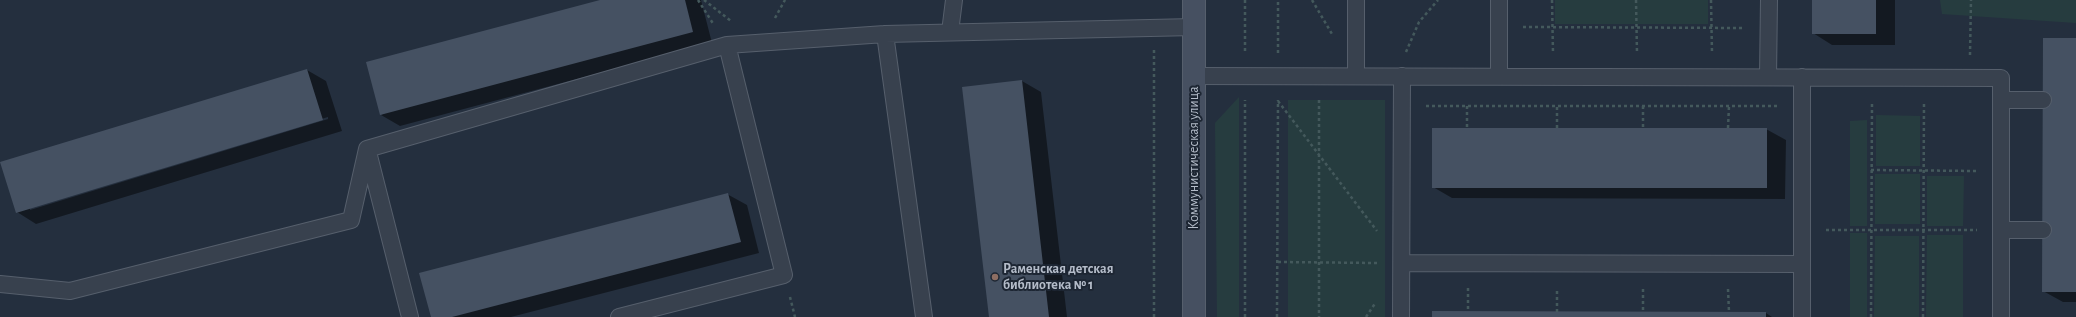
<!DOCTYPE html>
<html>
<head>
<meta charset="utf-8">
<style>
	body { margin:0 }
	canvas { display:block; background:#242f3e }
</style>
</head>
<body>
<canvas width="2076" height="317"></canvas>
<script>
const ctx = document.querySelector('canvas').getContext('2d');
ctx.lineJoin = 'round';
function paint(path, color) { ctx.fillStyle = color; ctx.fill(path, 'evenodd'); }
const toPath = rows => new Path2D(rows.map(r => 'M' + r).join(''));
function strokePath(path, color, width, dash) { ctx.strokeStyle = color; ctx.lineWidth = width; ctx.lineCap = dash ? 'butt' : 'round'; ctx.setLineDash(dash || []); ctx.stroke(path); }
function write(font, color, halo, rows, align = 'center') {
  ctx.font = font + ' "Alegreya Sans",sans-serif'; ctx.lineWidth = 4; ctx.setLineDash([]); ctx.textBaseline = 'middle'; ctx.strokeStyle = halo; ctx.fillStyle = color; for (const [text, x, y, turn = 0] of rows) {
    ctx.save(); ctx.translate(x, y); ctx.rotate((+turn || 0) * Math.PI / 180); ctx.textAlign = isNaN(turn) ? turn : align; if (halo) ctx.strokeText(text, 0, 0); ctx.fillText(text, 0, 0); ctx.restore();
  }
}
const green = toPath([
	[1555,0,1708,0,1708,24,1555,24],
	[1940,0,2076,0,2076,23,1942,14],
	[1239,97,1239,317,1217,317,1215,123],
	[1288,100,1385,100,1385,317,1288,317],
	[1876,115,1920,116,1920,166,1876,166],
	[1867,120,1867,226,1850,226,1850,121],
	[1875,174,1920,174,1920,224,1875,224],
	[1927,176,1964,176,1963,226,1927,226],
	[1850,233,1867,233,1867,317,1850,317],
	[1927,235,1963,235,1963,317,1926,317],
	[1875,236,1919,236,1919,317,1874,317]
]);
const shadow = toPath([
	[604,0,701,0,712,43,400,126,381,115],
	[1813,0,1895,0,1895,45,1832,45,1813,33],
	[2076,39,2076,302,2063,302,2043,291],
	[307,70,326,81,342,131,36,224,17,212,1,163],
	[328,117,328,119,30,210,30,208],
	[1022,81,1041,92,1067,317,990,317],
	[1766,129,1786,140,1785,199,1452,198,1433,187],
	[727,194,747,205,759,253,511,317,432,317],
	[1766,313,1772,317,1433,317]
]);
const building = toPath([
	[600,0,685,0,693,32,380,115,366,62],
	[1812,0,1876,0,1876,34,1812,34],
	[2043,38,2076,38,2076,292,2042,292],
	[307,69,323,120,16,213,0,162],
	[1022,80,1049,317,989,317,962,87],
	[1432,128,1767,128,1767,188,1432,188],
	[728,193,741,242,452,317,431,317,419,273],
	[1432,311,1766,312,1766,317,1432,317]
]);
const path = toPath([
	[698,0,714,25],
	[704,0,731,21],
	[1245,0,1245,53],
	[1312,0,1332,34],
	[1552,0,1553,53],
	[1636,0,1637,53],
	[1711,0,1712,53],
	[775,18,785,0],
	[1523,27,1744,28],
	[1406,52,1419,22,1438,0],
	[1278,53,1278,0],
	[1970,55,1971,0],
	[1319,100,1319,317],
	[1278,101,1377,231],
	[1426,106,1779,106],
	[1467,106,1467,128],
	[1643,106,1643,128],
	[1557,128,1557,106],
	[1728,128,1729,106],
	[1871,170,1977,171],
	[1826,230,1977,230],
	[1278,262,1377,263],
	[1468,288,1468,312],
	[1643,289,1643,312],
	[1728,289,1729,312],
	[790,297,795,317],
	[1557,312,1557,288],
	[1154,317,1154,50],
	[1245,317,1245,100],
	[1277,317,1278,100],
	[1366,317,1376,302],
	[1871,317,1872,102],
	[1923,317,1924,102]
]);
const service = toPath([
	[1356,0,1356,76],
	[1499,0,1499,76],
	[950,32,954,0],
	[885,34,924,317],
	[1194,76,2001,78,2001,317],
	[1768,77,1769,0],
	[2001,100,2043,100],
	[368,152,410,317],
	[2001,230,2043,230],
	[1402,263,1802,264],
	[0,284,70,291,351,220,367,149,727,45,885,34,1194,27],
	[619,317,784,275,727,45],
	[1401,317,1402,76],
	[1802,317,1802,77]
]);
const secondary = toPath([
	[1194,317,1194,0]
]);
const markers = [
	[995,277,4,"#8d6e63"]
];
const streetNames = [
	["Коммунистическая улица",1194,158,-90]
];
const poiNames = [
	["Раменская детская",1003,269],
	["библиотека № 1",1003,285]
];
paint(green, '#263c3f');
paint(shadow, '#0007');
paint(building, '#455162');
strokePath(service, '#565f6c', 18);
strokePath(secondary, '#565f6c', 24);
strokePath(path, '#44595c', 2.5, [3, 3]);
strokePath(service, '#38414e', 16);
strokePath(secondary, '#465061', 22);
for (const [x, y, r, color] of markers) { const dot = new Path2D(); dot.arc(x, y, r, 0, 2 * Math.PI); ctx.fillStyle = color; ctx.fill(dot); strokePath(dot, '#1d2633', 1.5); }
write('14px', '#b4bcc9', '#1d2633', streetNames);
write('bold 14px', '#b4bcc9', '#1d2633', poiNames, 'left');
</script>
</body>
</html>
